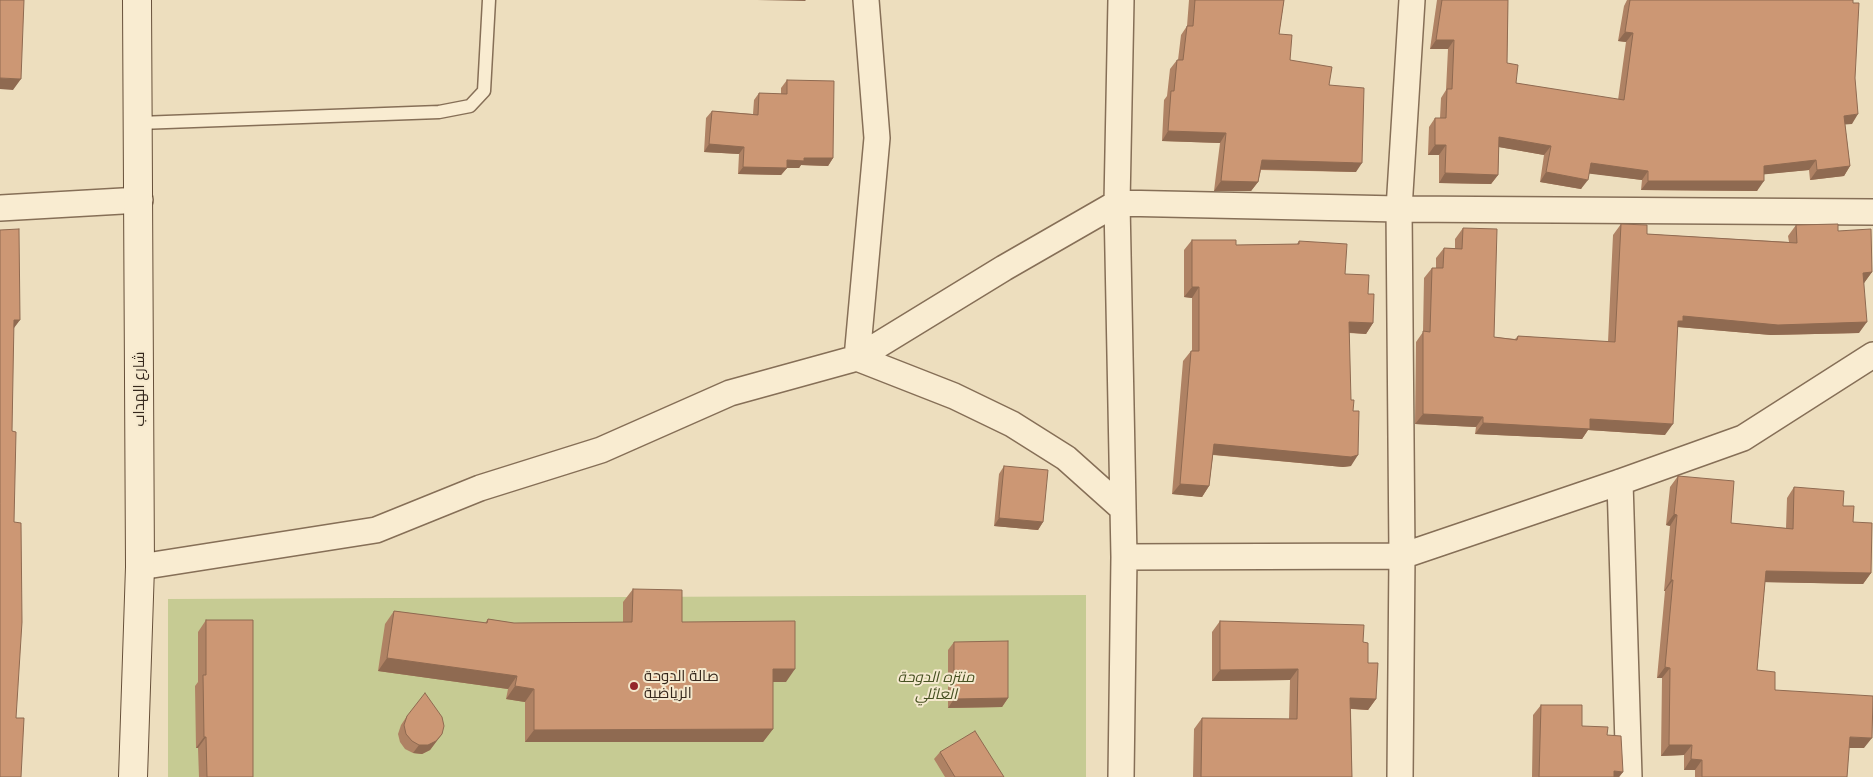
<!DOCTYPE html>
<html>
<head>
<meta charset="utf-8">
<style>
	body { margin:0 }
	canvas { display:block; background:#eddebe }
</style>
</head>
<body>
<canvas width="1873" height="777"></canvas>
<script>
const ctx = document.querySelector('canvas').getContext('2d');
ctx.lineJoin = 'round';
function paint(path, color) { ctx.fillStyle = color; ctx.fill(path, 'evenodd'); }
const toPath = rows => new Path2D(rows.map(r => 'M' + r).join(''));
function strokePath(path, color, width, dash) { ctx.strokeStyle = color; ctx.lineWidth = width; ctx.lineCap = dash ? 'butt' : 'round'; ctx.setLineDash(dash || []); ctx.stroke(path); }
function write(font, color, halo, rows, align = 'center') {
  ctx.font = font + ' "Noto Serif",Cairo,serif'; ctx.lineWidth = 4; ctx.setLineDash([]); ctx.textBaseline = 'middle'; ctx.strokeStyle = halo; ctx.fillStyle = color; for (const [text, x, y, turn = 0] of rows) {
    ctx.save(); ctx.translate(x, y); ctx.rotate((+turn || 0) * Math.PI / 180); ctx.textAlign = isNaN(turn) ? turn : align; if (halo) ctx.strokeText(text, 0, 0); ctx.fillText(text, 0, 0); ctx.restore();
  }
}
const green = toPath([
	[1086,595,1086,777,168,777,168,599]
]);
const lane = toPath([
	[139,123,439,112,470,106,484,91,489,0]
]);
const street = toPath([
	[866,0,877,138,857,358,954,396,1012,424,1066,458,1123,509],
	[0,208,140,200],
	[1620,482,1629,777],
	[1124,557,1402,556,1620,482,1743,438,1873,355],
	[140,567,376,530,480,488,601,450,730,393,857,358,1004,268,1117,203,1399,209,1873,212],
	[1121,777,1124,557,1117,203,1121,0],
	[1400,777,1402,556,1399,209,1412,0]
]);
const secondary = toPath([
	[133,777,140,567,137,0]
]);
const wall = toPath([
	[1189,0,1284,0,1279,34,1290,60,1329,85,1356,172,1261,170,1258,182,1251,191,1214,191,1220,143,1162,141,1164,100,1167,96,1170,69,1177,60,1178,60,1181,35,1187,26],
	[1437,0,1508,0,1507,63,1516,83,1618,100,1626,42,1618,41,1624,6,1627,0,1853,0,1852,124,1845,124,1850,166,1844,176,1810,180,1809,170,1764,174,1757,191,1641,190,1642,180,1589,173,1581,189,1540,182,1544,155,1499,147,1498,175,1491,184,1439,183,1439,155,1428,155,1429,127,1435,118,1440,118,1441,98,1446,90,1448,49,1430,49],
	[787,80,833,158,828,166,801,165,799,168,787,168,781,175,738,174,739,154,704,152,706,118,712,111,753,114,754,100,759,93,781,94,781,88],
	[1621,224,1647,234,1789,242,1788,236,1796,225,1838,231,1872,272,1864,283,1859,333,1771,335,1678,327,1677,329,1665,435,1588,430,1582,439,1475,434,1476,427,1415,424,1416,342,1423,332,1424,278,1432,268,1436,268,1436,258,1444,248,1455,248,1455,239,1463,228,1494,337,1515,339,1518,336,1608,342,1613,235],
	[1192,240,1236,245,1297,244,1299,241,1345,274,1368,294,1373,323,1366,334,1349,333,1351,466,1343,467,1213,455,1209,486,1202,497,1172,494,1183,361,1191,351,1192,351,1192,298,1184,297,1184,250],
	[1004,466,1043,522,1038,530,994,526,999,474],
	[1678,476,1731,523,1786,528,1787,498,1794,487,1843,506,1853,522,1871,573,1863,584,1765,582,1757,670,1775,690,1864,748,1849,748,1847,777,1695,777,1695,770,1684,770,1684,755,1661,756,1662,678,1657,678,1665,591,1664,591,1670,526,1666,525,1670,487],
	[633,589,682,622,786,682,773,682,773,729,763,742,525,742,525,702,506,699,508,689,378,671,385,624,394,611,485,623,488,619,514,623,623,622,623,602],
	[206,620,253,777,199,777,198,748,196,748,195,686,198,682,198,632],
	[1220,621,1363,642,1376,699,1368,710,1351,709,1352,777,1193,777,1194,729,1202,718,1289,719,1290,680,1212,681,1212,632],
	[954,642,1008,698,1002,707,948,708,948,650],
	[1541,705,1582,726,1607,735,1623,772,1619,777,1532,777,1533,715],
	[407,716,442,734,430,750,422,754,413,753,405,749,400,742,398,734,401,725],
	[940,752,1004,777,945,777,934,759]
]);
const shadedWall = toPath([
	[757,0,806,0,805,1],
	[1625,32,1633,33,1626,42,1618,41],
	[1436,40,1454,40,1448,49,1430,49],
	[0,78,21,79,13,90,0,89],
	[1858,114,1852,124,1838,125,1844,116],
	[1168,131,1226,133,1220,143,1162,141],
	[1499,137,1551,146,1544,155,1493,146],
	[709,144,744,147,739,154,704,152],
	[1435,145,1446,145,1439,155,1428,155],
	[804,158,833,158,828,166,801,165,799,168,787,168,781,175,738,174,743,167],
	[1262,160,1362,163,1356,172,1256,169],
	[1816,160,1809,170,1758,175,1764,166],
	[1591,163,1648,171,1642,180,1584,173],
	[1850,166,1844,176,1810,180,1817,170],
	[1546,172,1588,180,1581,189,1540,182],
	[1445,173,1498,175,1491,184,1439,183],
	[1221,181,1258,182,1251,191,1214,191],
	[1648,181,1764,181,1757,191,1641,190],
	[1872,272,1864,283,1856,283,1863,273],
	[1192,287,1199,287,1192,298,1184,297],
	[1683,316,1867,322,1859,333,1771,335,1678,327,1675,331,1678,321],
	[14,320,20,320,11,332],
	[1349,322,1373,323,1366,334,1342,332],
	[1423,414,1483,417,1476,427,1415,424],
	[1590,419,1673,424,1665,435,1588,430,1582,439,1475,434,1483,423],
	[1214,444,1358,455,1351,466,1343,467,1206,454],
	[1180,484,1209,486,1202,497,1172,494],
	[1674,514,1677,515,1670,526,1666,525],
	[999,518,1043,522,1038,530,994,526],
	[1766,571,1871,573,1863,584,1758,582],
	[1671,580,1673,580,1665,591,1664,591],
	[387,658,517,676,508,689,378,671],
	[1665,667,1670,668,1662,678,1657,678],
	[773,669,795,669,786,682,763,682],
	[1298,669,1290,680,1212,681,1220,670],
	[515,686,534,689,525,702,506,699],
	[1008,698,1002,707,948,708,954,699],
	[1350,698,1376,699,1368,710,1343,708],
	[773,729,763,742,525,742,534,730],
	[442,734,430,750,422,754,413,753,419,745],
	[204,737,206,737,198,748,196,748],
	[1850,737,1872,738,1864,748,1842,748],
	[1669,745,1692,745,1684,755,1661,756],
	[1691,759,1702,760,1695,770,1684,770],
	[1614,771,1623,772,1619,777,1610,777]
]);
const building = toPath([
	[0,0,24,0,21,79,0,78,0,0],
	[1195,0,1284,0,1279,34,1292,35,1290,60,1332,67,1329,85,1364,88,1362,163,1262,160,1258,182,1221,181,1226,133,1168,131,1171,91,1174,91,1177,60,1183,60,1187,26,1193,26,1195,0],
	[1442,0,1508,0,1507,63,1518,65,1516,83,1624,100,1633,33,1625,32,1630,0,1853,0,1853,3,1859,3,1855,78,1858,114,1844,116,1850,166,1817,170,1816,160,1764,166,1764,181,1648,181,1648,171,1591,163,1588,180,1546,172,1551,146,1499,137,1498,175,1445,173,1446,145,1435,145,1435,118,1446,118,1447,89,1452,89,1454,40,1436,40,1442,0],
	[787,80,834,81,833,158,804,158,804,161,787,160,787,168,743,167,744,147,709,144,712,111,758,115,759,93,787,94,787,80],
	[1621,224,1647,225,1647,234,1797,243,1796,225,1838,224,1838,231,1871,229,1872,272,1863,273,1867,322,1778,325,1683,316,1683,321,1678,321,1673,424,1590,419,1590,429,1483,423,1483,417,1423,414,1423,331,1430,332,1432,268,1443,268,1444,248,1462,249,1463,228,1497,229,1494,337,1517,340,1518,336,1615,342,1621,224],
	[19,229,20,320,14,320,12,431,16,432,14,522,21,523,22,622,16,718,24,718,21,777,0,777,0,230,19,229],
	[1192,240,1236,240,1236,245,1299,244,1299,241,1347,244,1345,274,1369,275,1368,294,1374,294,1373,323,1349,322,1351,400,1354,400,1353,411,1359,411,1358,455,1351,457,1214,444,1209,486,1180,484,1191,351,1199,351,1199,287,1192,287,1192,240],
	[1004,466,1048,470,1043,522,999,518,1004,466],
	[1678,476,1734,481,1731,523,1793,529,1794,487,1844,491,1843,506,1854,506,1853,522,1872,523,1871,573,1766,571,1757,670,1775,672,1775,690,1873,696,1872,738,1850,737,1847,777,1702,777,1702,760,1691,759,1692,745,1669,745,1670,668,1665,667,1673,580,1671,580,1677,515,1674,514,1678,476],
	[633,589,682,590,682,622,795,621,795,669,773,669,773,729,534,730,534,689,515,686,517,676,387,658,394,611,487,623,488,619,514,623,632,622,633,589],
	[206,620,253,620,253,777,207,777,206,737,204,737,203,675,206,675,206,620],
	[1220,621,1364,625,1363,642,1368,643,1368,663,1378,663,1376,699,1350,698,1352,777,1201,777,1202,718,1297,719,1298,669,1220,670,1220,621],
	[1008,641,1008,698,954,699,954,642,1008,641],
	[425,693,442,717,444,726,442,734,436,741,428,745,419,745,412,741,406,734,404,725,407,716,425,693],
	[1541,705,1582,705,1582,726,1608,727,1607,735,1621,736,1623,772,1614,771,1614,777,1539,777,1541,705],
	[975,731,1004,777,955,777,940,752,975,731]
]);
const markers = [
	[634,686,5,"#94272a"]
];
const streetNames = [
	["شارع الهداب",140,389,-90]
];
const poiNames = [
	["صالة الدوحة",644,677],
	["الرياضية",644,694]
];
const parkNames = [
	["منتزه الدوحة",936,678],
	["العائلي",936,695]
];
paint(green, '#c6cb93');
strokePath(lane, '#866f57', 15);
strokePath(street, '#866f57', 28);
strokePath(secondary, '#67503a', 30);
strokePath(lane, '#f9ecd1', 12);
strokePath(street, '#f9ecd1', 25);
strokePath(secondary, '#f9ecd1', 28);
paint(wall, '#af8264');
paint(shadedWall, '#8f6a51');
paint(building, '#cc9774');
strokePath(building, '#8f6a51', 1);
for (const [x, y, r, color] of markers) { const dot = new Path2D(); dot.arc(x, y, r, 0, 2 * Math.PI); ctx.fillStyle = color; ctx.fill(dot); strokePath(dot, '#f5e9ce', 2); }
write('15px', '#35271c', '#f5e9ce', streetNames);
write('15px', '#35271c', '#f5e9ce', poiNames, 'left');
write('italic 15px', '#475122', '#f5e9ce', parkNames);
</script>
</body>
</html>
